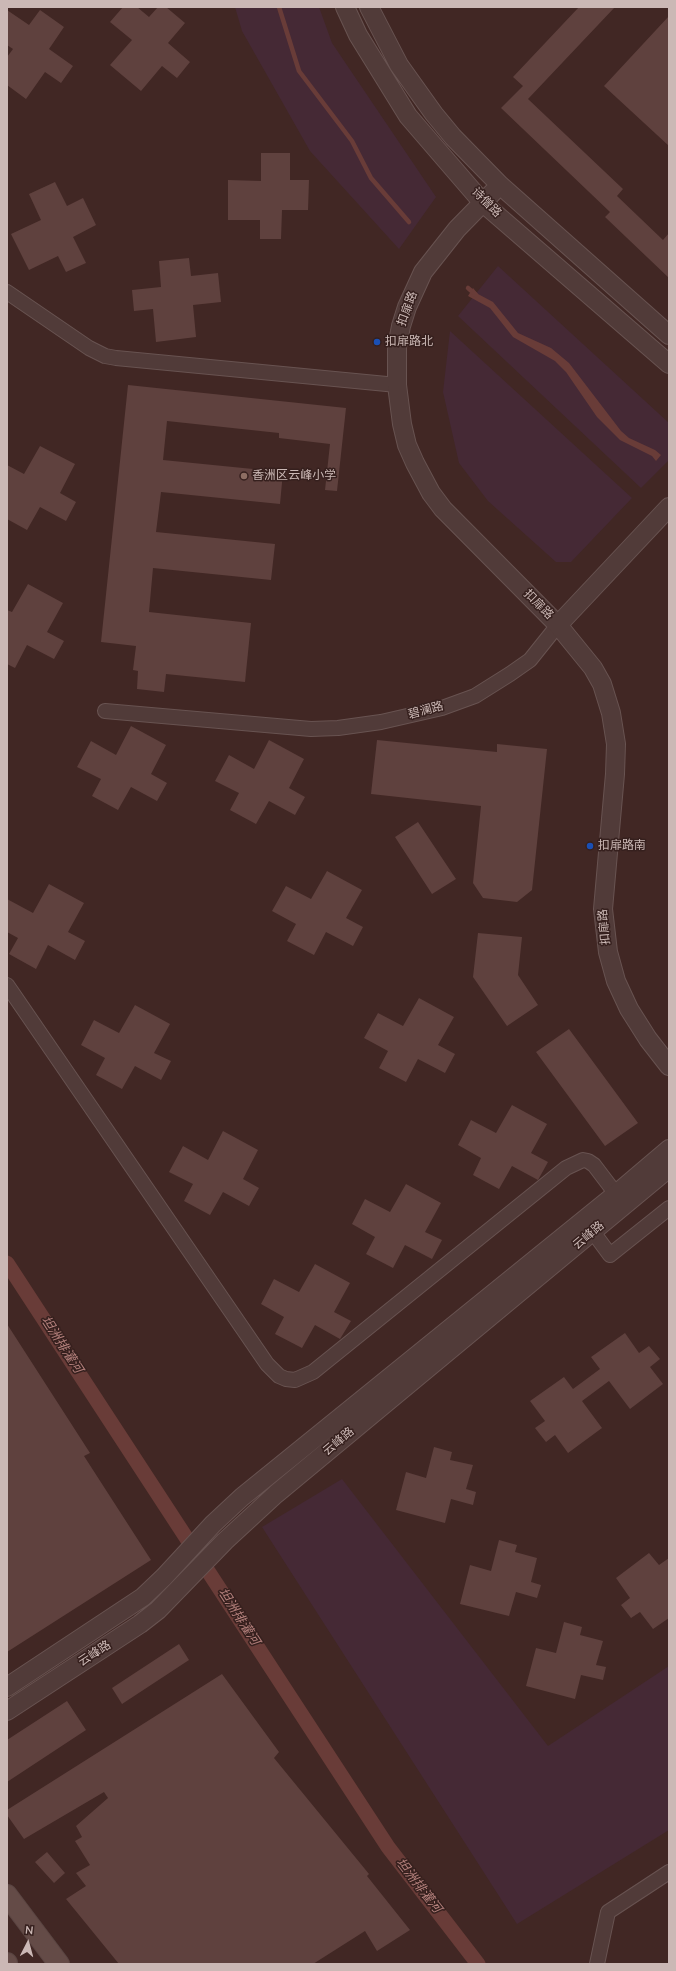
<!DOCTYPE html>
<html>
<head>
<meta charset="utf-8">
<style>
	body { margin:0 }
	#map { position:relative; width:676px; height:1971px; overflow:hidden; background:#412724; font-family:"Nunito Sans",sans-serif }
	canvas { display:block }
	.frame { position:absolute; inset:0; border:8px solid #cbb8b5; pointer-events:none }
	.north { position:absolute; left:8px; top:1923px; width:40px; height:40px; -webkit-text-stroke:3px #36201e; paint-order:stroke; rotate:6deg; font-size:11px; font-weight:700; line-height:16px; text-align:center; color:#cbb8b5 }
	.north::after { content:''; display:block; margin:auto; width:14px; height:18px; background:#cbb8b5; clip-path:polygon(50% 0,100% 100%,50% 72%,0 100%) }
</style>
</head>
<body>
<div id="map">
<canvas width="676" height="1971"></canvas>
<div class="frame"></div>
<div class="north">N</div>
</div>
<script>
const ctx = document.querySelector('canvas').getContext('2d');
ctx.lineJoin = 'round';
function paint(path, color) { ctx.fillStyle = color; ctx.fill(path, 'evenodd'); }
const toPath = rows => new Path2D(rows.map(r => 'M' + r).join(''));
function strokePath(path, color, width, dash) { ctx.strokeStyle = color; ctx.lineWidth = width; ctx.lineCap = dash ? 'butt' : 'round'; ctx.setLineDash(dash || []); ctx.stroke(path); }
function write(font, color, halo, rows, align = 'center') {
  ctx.font = font + ' "Nunito Sans","Noto Sans SC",sans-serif'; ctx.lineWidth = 3; ctx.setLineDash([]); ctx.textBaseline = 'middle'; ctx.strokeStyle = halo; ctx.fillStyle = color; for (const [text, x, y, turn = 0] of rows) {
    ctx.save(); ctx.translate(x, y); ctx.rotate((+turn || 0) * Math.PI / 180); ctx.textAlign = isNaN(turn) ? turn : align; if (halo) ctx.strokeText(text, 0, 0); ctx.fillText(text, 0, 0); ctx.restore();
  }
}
const green = toPath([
	[235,7,319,7,332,43,436,197,399,249,310,151,242,31],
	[498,266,669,423,669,460,641,488,458,316],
	[450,331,632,498,571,562,556,562,488,501,459,463,443,392],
	[342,1479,548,1746,669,1666,669,1830,517,1924,262,1527]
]);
const water = toPath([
	[473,288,478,294,493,302,518,333,551,348,569,363,621,431,629,438,655,450,661,455,656,461,652,456,620,440,597,417,566,372,555,361,513,337,490,308,468,296]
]);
const stream = toPath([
	[279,7,299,71,352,141,371,178,409,222],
	[468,288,476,295]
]);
const canal = toPath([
	[7,1263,388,1847,478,1964]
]);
const building = toPath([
	[123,7,137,7,149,17,158,7,166,7,185,23,168,43,190,62,177,78,162,66,141,91,110,65,132,40,110,22],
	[579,7,615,7,528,99,623,189,617,196,663,240,669,233,669,278,605,217,610,212,501,108,523,86,513,77],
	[7,10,29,25,40,10,64,27,49,49,73,66,61,83,45,72,26,99,7,85,7,57,13,49,7,45],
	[669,16,669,146,604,86],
	[261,153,290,153,290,180,309,180,308,210,282,210,281,239,260,239,260,220,228,220,228,180,261,181],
	[55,182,67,206,83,198,96,225,73,237,86,263,66,272,58,256,29,270,11,234,41,220,29,194],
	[189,258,191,276,218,273,221,302,193,305,196,337,156,342,153,309,134,311,132,290,161,287,159,261],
	[128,385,346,408,337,491,325,490,330,444,279,438,279,433,167,421,163,460,283,472,280,504,161,492,156,532,275,544,271,580,153,568,149,612,251,623,245,682,166,674,164,692,137,689,138,671,133,670,136,646,101,642],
	[40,446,75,464,60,493,76,502,66,521,40,507,27,530,7,519,7,465,24,474],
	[28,584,63,603,47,632,64,641,54,659,27,645,15,668,7,664,7,610,12,612],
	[131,726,166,745,151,774,167,783,157,801,131,787,118,810,92,796,101,779,77,767,91,741,116,755],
	[269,740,304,759,289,788,305,797,295,815,269,801,256,824,230,810,239,793,215,781,229,755,254,769],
	[377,740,497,752,497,744,547,749,532,890,517,902,483,898,473,883,481,806,371,794],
	[418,822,456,879,432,894,395,837],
	[327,871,362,890,346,918,363,927,353,946,326,932,314,955,287,941,296,924,272,911,286,886,311,899],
	[49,884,84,903,68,932,85,941,75,960,48,945,36,969,9,954,18,938,7,932,7,899,33,913],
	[478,933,522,937,518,975,538,1005,507,1026,473,977],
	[419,998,454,1017,438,1045,455,1054,445,1073,418,1059,406,1082,379,1068,388,1051,364,1038,378,1013,403,1026],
	[135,1005,170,1024,154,1053,171,1061,161,1080,135,1066,122,1089,96,1075,105,1058,81,1045,94,1020,119,1033],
	[569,1029,638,1123,605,1146,536,1052],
	[512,1105,547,1124,531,1153,548,1162,538,1180,512,1166,499,1189,473,1175,481,1158,458,1145,471,1120,496,1133],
	[223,1131,258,1150,243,1179,259,1188,249,1206,223,1192,210,1215,184,1201,193,1184,169,1172,183,1146,208,1160],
	[406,1184,441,1203,425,1232,442,1240,432,1259,405,1245,393,1268,366,1254,375,1237,352,1224,365,1199,390,1212],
	[315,1264,350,1283,334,1312,351,1321,340,1339,315,1325,302,1348,275,1334,284,1317,261,1304,274,1279,299,1292],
	[7,1324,90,1453,84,1456,151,1560,7,1652],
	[625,1333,639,1353,649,1346,660,1359,650,1367,663,1384,630,1409,609,1381,582,1401,602,1428,568,1453,555,1435,546,1442,535,1428,545,1421,530,1401,564,1377,573,1389,600,1369,591,1357],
	[434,1447,452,1452,450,1460,473,1465,466,1489,476,1492,473,1505,451,1499,445,1523,396,1510,406,1472,426,1478],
	[499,1540,517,1545,515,1552,537,1558,531,1582,541,1585,537,1598,516,1592,509,1616,460,1604,470,1565,491,1571],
	[649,1553,659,1565,669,1558,669,1618,653,1629,640,1612,631,1618,621,1605,630,1598,616,1578],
	[564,1622,582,1627,580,1635,603,1641,596,1665,606,1667,603,1680,581,1675,575,1699,526,1686,536,1648,556,1653],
	[179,1644,189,1660,122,1704,112,1688],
	[222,1674,279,1752,274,1758,369,1874,367,1876,410,1930,377,1951,365,1931,313,1964,119,1964,66,1899,86,1886,76,1873,90,1865,75,1841,82,1837,76,1826,108,1798,104,1792,24,1839,7,1815,7,1810],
	[67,1701,86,1730,7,1782,7,1740],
	[47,1852,65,1873,54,1883,35,1862]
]);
const minor = toPath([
	[7,292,89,348,105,356,116,358,397,385],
	[105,711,311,729,338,728,381,722,442,708,475,696,510,674,530,660,558,625],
	[7,985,267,1364,279,1376,286,1379,295,1380,313,1372,566,1168,583,1160,588,1161,594,1165,616,1194],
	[593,1232,610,1255,669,1208],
	[597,1964,608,1912,669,1872]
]);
const tertiary = toPath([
	[345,7,358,35,408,116,483,203,669,364],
	[369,7,399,65,434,114,453,137,500,185,669,335],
	[500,185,457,229,423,272,407,307,401,326,397,347,397,385,402,424,407,445,415,463,431,493,443,509,558,625,593,668,602,684,611,713,616,744,615,774,603,909,608,952,616,981,629,1009,648,1039,669,1066],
	[558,625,669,507],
	[7,1687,143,1597,164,1577,213,1524,242,1497,616,1194,669,1149],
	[7,1711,140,1624,158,1610,225,1541,276,1494,669,1168]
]);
const secondary = toPath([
	[7,1895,59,1964],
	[7,1963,7,1964]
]);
const markers = [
	[377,342,4,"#1a4fb4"],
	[244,476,4,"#8d6e63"],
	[590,846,4,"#1a4fb4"]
];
const streetNames = [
	["诗僧路",486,203,45],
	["扣扉路",408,309,-70],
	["扣扉路",538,605,45],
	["碧澜路",426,711,-15],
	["扣扉路",605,927,-95],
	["云峰路",589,1236,-40],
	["云峰路",339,1442,-40],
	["云峰路",95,1654,-33]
];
const poiNames = [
	["扣扉路北",385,342],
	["香洲区云峰小学",252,476],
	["扣扉路南",598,846]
];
const waterNames = [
	["坦洲排灌河",61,1345,57],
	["坦洲排灌河",238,1617,57],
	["坦洲排灌河",418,1886,52]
];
paint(green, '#452935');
paint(water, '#693c38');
strokePath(stream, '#693c38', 4.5);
strokePath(canal, '#693c38', 15);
paint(building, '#5f413e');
strokePath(minor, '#685351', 16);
strokePath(tertiary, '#685351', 20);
strokePath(secondary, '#5a4542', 22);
strokePath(minor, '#513b39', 14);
strokePath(tertiary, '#513b39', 18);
strokePath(secondary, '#644b47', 20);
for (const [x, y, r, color] of markers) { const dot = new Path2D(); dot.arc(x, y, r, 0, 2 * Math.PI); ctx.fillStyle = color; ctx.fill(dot); strokePath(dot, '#36201e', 1.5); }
write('12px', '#cbb8b5', '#36201e', streetNames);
write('12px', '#cbb8b5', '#36201e', poiNames, 'left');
write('italic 13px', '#b4807c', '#36201e', waterNames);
</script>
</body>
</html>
